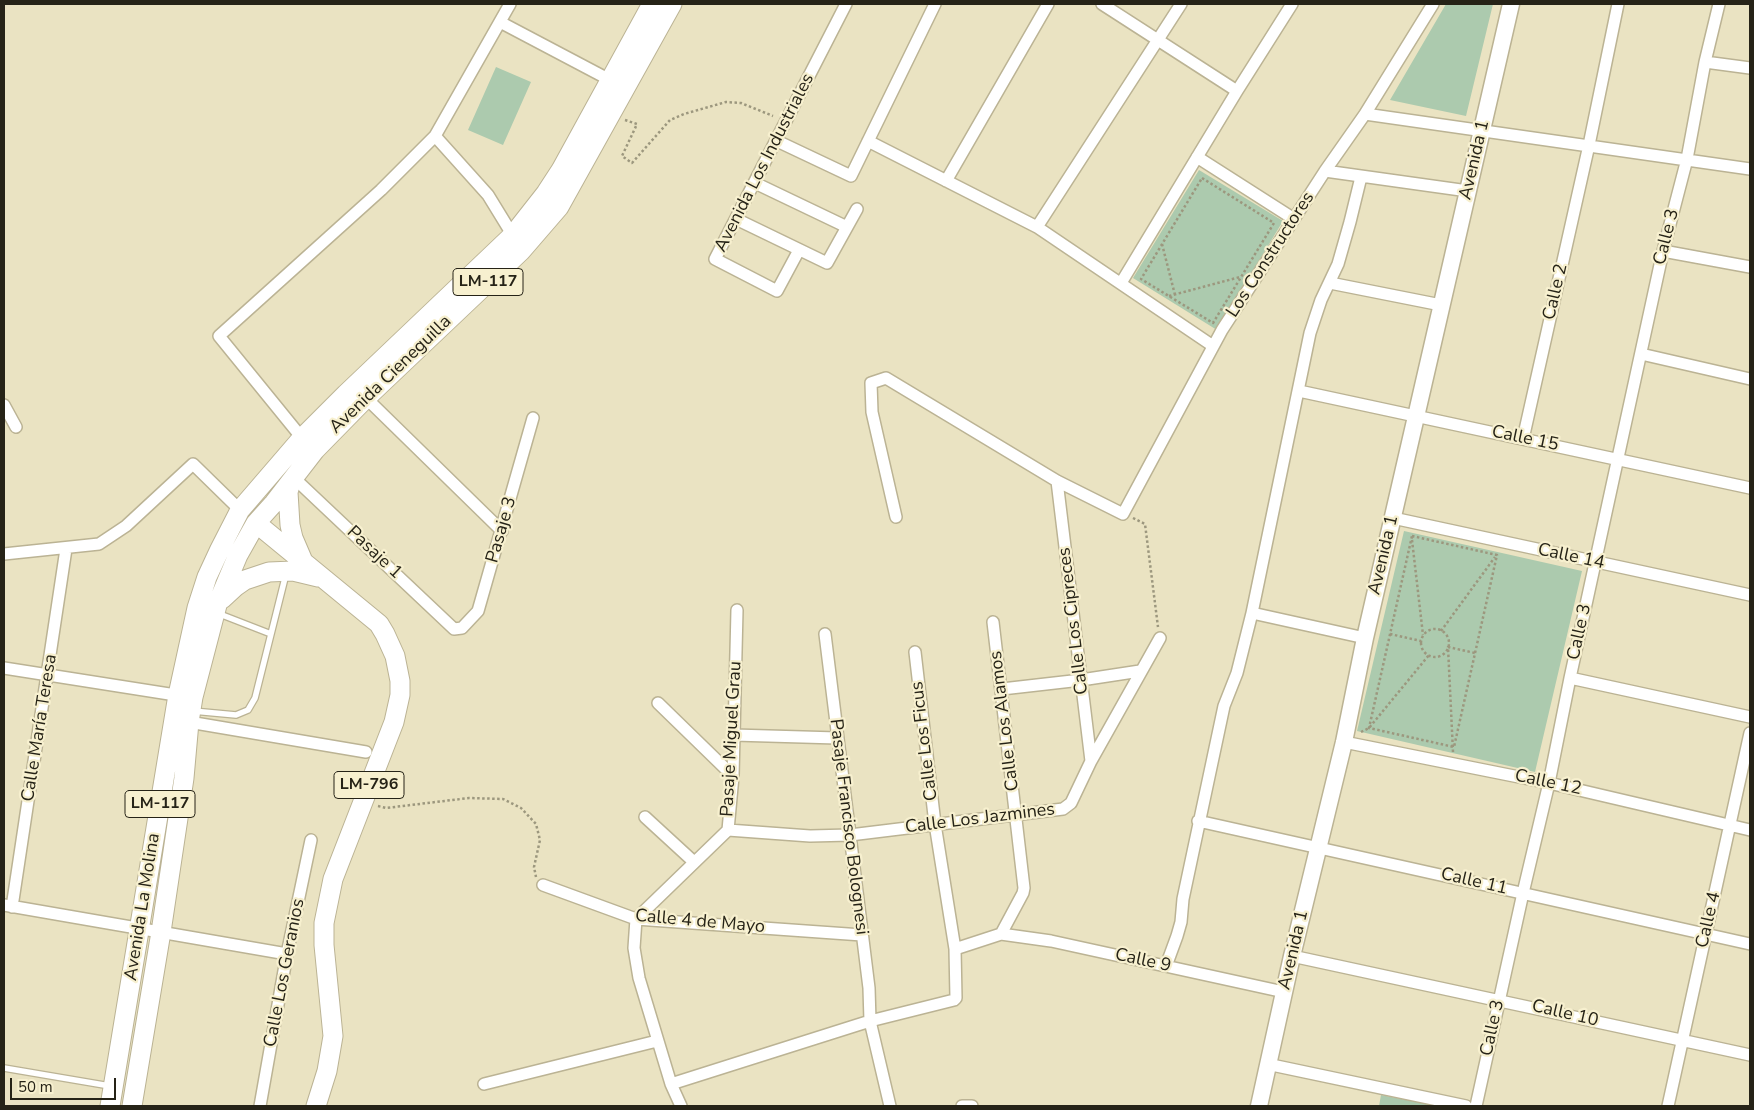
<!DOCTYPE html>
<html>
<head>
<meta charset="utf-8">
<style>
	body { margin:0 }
	#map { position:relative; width:1754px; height:1110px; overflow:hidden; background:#eae3c2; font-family:"Nunito Sans",sans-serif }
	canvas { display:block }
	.frame { position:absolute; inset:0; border:5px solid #262317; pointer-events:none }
	.scale { position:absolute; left:10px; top:1078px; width:106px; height:22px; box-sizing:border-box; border:2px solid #262317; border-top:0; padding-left:6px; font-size:15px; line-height:18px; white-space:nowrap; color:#262317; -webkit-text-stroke:4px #f7f0cf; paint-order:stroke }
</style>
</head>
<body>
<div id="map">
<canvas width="1754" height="1110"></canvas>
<div class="frame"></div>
<div class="scale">50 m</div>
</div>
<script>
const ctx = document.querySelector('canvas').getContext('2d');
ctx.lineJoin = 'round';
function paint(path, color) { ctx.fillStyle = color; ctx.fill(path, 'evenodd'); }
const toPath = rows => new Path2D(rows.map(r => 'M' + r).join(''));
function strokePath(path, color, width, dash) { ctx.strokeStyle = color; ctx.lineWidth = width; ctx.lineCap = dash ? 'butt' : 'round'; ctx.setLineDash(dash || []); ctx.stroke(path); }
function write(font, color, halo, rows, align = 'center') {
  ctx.font = font + ' "Nunito Sans",sans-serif'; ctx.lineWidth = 4.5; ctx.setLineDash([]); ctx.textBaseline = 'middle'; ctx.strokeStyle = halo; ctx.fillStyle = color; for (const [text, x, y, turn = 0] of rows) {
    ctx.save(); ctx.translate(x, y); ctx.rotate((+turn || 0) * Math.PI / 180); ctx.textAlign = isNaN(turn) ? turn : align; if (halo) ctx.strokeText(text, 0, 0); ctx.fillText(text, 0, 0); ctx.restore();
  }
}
const green = toPath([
	[1446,4,1493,4,1466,116,1390,100],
	[496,67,531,82,503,145,468,130],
	[1199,170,1283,221,1217,330,1133,278],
	[1404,531,1582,571,1535,772,1357,731],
	[1381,1095,1438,1106,1379,1106]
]);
const path = toPath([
	[625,120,637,124,622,156,632,163,670,120,684,114,726,102,741,103,773,116],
	[1202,178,1274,223,1213,323,1141,279,1202,178],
	[1162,244,1175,295],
	[1169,296,1240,277],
	[1133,518,1145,524,1158,627],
	[1412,536,1497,555,1454,747,1369,728,1412,536],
	[1412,540,1423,635],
	'1421 643a14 14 0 1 1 28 0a14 14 0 1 1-28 0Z',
	[1441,631,1495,557],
	[1390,634,1421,641],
	[1361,732,1369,728,1429,655],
	[1453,752,1448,647,1475,653],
	[378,806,386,808,469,798,503,799,521,808,536,824,540,840,534,867,536,877]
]);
const lane = toPath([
	[217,613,271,634],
	[193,711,236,715,248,710,255,698,286,574],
	[4,1068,110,1086]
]);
const street = toPath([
	[1102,4,1237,91],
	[500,22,610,80],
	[1705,62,1750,68],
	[1365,114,1750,169],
	[435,136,488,195,515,239],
	[777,141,851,176,935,4],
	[868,141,1037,227,1213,346],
	[1197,157,1294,219],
	[1325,171,1468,191],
	[946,181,1048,4],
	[755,183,847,227],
	[736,219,827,263,857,209],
	[1037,227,1181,4],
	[799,250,777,291,715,259,846,4],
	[1663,251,1750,267],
	[1121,283,1237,91,1292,4],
	[1330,283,1441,305],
	[1641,354,1750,379],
	[1299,391,1750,488],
	[366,398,502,531],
	[4,405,16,427],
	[302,438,219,336,381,190,435,136,510,4],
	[1523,439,1589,145,1618,4],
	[293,477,454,629,462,628,478,611,533,418],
	[1057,481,1091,761],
	[896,517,872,412,871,383,886,378,1057,481,1123,514,1222,330,1325,171,1365,114,1433,4],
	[1393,518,1750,595],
	[4,554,99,544,126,526,193,464,240,510],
	[1252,613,1365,638],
	[993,622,1024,888,1023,893,1001,934],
	[825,634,869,988,870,1021,890,1106],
	[915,652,935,824,955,949],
	[4,668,182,696],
	[1570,678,1750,717],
	[1002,689,1081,680,1140,671],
	[658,703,733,776],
	[189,722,366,752],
	[734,735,837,738],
	[1344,742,1549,783,1750,830],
	[645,817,694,862],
	[1198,821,1750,944],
	[728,830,810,836,850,835,1063,809,1071,803,1091,761,1160,638],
	[543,885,636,919,862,935],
	[4,905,287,954],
	[12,907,66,549],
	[1292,956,1750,1055],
	[1166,966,1177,936,1181,922,1183,899,1224,706,1237,673,1252,613,1310,333,1321,300,1338,264,1350,222,1361,177],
	[1267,1064,1466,1106],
	[484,1084,657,1041],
	[671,1084,870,1021,954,1000,956,998,955,949,1001,934,1051,941,1284,992],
	[260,1106,287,954,311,840],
	[681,1106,671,1084,639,978,634,948,636,919,728,830,733,776,737,610],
	[962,1106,972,1106],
	[1476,1106,1523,893,1549,783,1570,678,1663,251,1687,159,1705,62,1719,4],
	[1668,1106,1750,733]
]);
const secondary = toPath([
	[1259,1106,1292,956,1344,742,1365,638,1511,4]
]);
const primary = toPath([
	[291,482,288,492,290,525,293,538,302,559],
	[256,523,379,624,385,634,395,656,400,681,400,695,394,722,333,879,324,923,324,945,333,1036,327,1071,316,1106],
	[222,599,235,587,245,580,269,572,293,571,318,577],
	[110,1106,178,695,197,608,207,577,220,549,240,510,302,438,346,394,513,235,546,193,561,170,652,4],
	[132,1106,161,932,184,778,189,722,193,697,217,605,238,555,256,523,274,503,315,450,366,398,521,251,559,207,672,4]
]);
const shields = [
	[488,282,70],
	[369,785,70],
	[160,804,70]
];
const shieldNames = [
	["LM-117",488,282],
	["LM-796",369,785],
	["LM-117",160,804]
];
const streetNames = [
	["Avenida 1",1475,160,-77],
	["Avenida Los Industriales",765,163,-63],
	["Calle 3",1667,237,-76],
	["Los Constructores",1271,255,-57],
	["Calle 2",1556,292,-77],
	["Avenida Cieneguilla",391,375,-44],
	["Calle 15",1525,439,12],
	["Pasaje 3",502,530,-74],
	["Pasaje 1",374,553,43],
	["Avenida 1",1384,555,-77],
	["Calle 14",1571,557,12],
	["Calle Los Cipreces",1074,621,-97],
	["Calle 3",1580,632,-78],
	["Calle Los Alamos",1005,721,-97],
	["Calle María Teresa",40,728,-81],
	["Pasaje Miguel Grau",732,739,-87],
	["Calle Los Ficus",925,741,-97],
	["Calle 12",1548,783,12],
	["Calle Los Jazmines",980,819,-7],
	["Pasaje Francisco Bolognesi",848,827,83],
	["Calle 11",1474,882,13],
	["Avenida La Molina",143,907,-81],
	["Calle 4",1709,920,-77],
	["Calle 4 de Mayo",700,922,5],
	["Avenida 1",1294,950,-77],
	["Calle 9",1143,961,12],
	["Calle Los Geranios",285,973,-79],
	["Calle 10",1565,1014,13],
	["Calle 3",1493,1028,-78]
];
paint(green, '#accaae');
strokePath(lane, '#bbb394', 8);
strokePath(street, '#bbb394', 14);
strokePath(secondary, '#bbb394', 19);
strokePath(primary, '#bbb394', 21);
strokePath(path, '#9c977e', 2.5, [2.5, 2.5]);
strokePath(lane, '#fff', 5.5);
strokePath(street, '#fff', 11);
strokePath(secondary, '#fff', 16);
strokePath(primary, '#fff', 19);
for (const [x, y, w] of shields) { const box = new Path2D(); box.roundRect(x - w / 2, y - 13.5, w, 27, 4); ctx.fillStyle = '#f7f0cf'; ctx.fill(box); strokePath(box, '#262317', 1); }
write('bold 16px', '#262317', null, shieldNames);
write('18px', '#262317', '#f7f0cf', streetNames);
</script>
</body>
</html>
